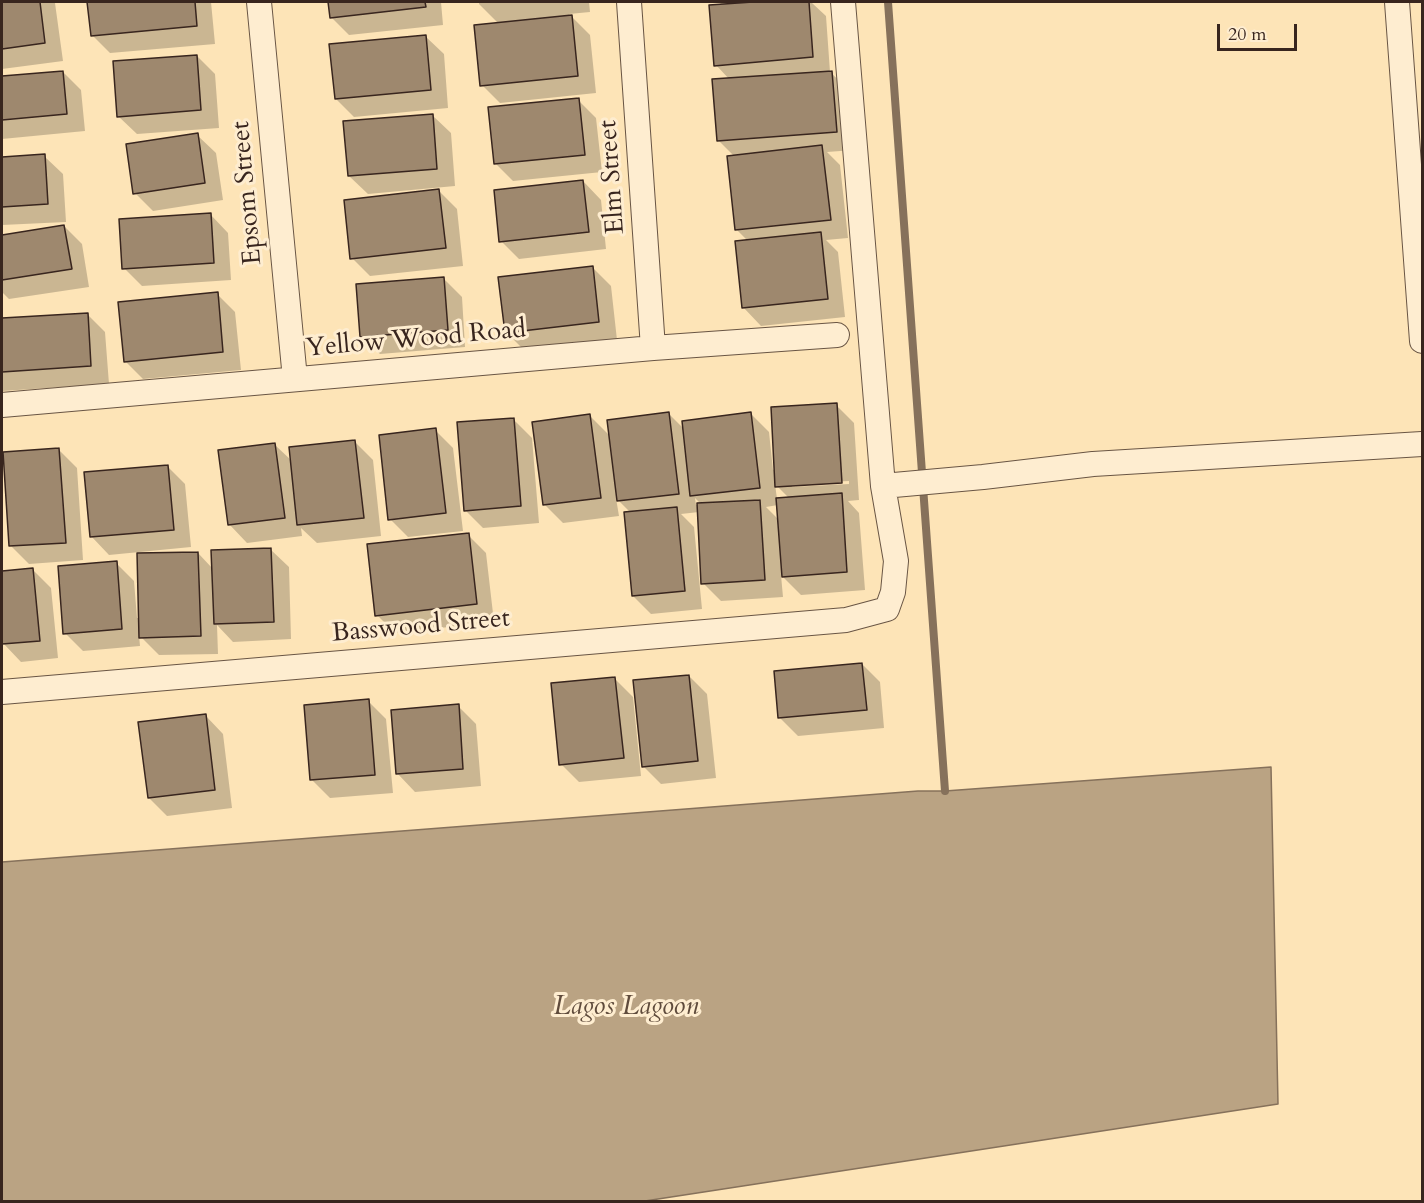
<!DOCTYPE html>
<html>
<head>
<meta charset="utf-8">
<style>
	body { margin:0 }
	#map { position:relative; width:1424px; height:1203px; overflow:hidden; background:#fde4b7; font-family:Cardo,serif }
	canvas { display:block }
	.frame { position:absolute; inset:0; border:3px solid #38251e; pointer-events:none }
	.scale { position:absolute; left:1217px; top:24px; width:80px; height:27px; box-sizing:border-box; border:3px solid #38251e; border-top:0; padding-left:8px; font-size:18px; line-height:21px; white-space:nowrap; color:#38251e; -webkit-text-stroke:4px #feedd0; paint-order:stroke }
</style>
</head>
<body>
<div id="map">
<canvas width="1424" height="1203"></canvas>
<div class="frame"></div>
<div class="scale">20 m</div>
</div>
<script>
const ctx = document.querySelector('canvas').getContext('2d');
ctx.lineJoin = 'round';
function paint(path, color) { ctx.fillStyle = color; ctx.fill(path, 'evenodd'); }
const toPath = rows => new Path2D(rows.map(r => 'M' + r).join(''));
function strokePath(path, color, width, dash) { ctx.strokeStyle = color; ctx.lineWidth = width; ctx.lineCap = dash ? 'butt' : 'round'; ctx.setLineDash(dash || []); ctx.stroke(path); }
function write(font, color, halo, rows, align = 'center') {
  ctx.font = font + ' Cardo,serif'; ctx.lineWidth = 6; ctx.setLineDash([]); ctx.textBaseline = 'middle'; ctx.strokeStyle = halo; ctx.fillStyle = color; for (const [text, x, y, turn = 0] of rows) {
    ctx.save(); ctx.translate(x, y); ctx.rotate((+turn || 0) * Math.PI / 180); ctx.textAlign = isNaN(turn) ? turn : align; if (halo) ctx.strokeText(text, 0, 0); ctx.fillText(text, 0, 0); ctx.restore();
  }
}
const water = toPath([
	[1271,767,1278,1104,645,1201,2,1201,2,862,918,791,945,791,1271,767]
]);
const shadow = toPath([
	[2,2,54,2,55,3,63,61,2,69],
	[89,2,211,2,215,44,110,53,92,35],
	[329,2,441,2,443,25,349,35,331,17],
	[479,2,589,2,590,12,569,14,590,35,596,93,500,103,482,85,499,24,479,4],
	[719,2,821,2,812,3,826,16,830,72,850,91,854,150,827,152,840,165,848,238,826,240,838,252,845,317,761,326,743,307,748,241,737,230,735,157,718,140,730,80,716,65,723,6],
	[425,36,444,54,448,108,354,117,336,99],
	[197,56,215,74,219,128,137,134,118,116],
	[63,72,81,90,85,131,2,139,2,78],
	[578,100,596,118,602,172,513,181,495,163],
	[432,115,451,133,455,186,368,194,349,176],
	[197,135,216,153,223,200,153,211,135,193],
	[44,156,63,174,66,222,2,225,2,158],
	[583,181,601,200,606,249,519,259,501,241],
	[439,191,457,209,463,266,370,276,352,258],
	[210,214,228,233,231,280,142,286,124,268],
	[64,226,82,244,89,287,9,299,2,292,2,236],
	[593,268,611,286,617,340,525,351,506,332],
	[443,278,462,297,465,347,380,354,361,336],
	[217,294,235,312,241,370,143,379,125,361],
	[87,314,105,332,109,384,2,391,2,319],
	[836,405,854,423,859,500,848,501,859,513,865,590,801,595,781,575,783,597,721,601,703,583,699,512,681,514,694,527,702,609,651,614,633,596,631,513,616,498,619,516,563,523,545,505,590,416,611,437,668,413,685,430,751,414,769,432,773,470,776,469],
	[849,481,849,484,792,487,792,484],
	[775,484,789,498,777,499],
	[695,498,701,504,696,505],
	[778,505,779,520,766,507],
	[514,420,532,438,539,523,483,528,465,510],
	[435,430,453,448,463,531,408,537,390,519],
	[355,442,373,460,381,536,317,543,301,528,302,536,247,543,229,524,275,445,292,461],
	[59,450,77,468,83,560,29,564,11,546],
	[167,466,185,484,191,547,109,555,91,536],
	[468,535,486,553,494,622,395,633,377,615],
	[270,549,289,567,291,639,233,642,217,625,218,654,159,655,139,635,140,646,83,651,65,633,116,563,134,581,137,618,140,618,198,553,213,569],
	[33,570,51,588,58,658,21,662,3,643,2,639,2,573],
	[862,664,880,682,884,728,798,736,780,718],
	[689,676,707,694,716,778,661,784,643,766],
	[615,679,633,697,641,776,579,782,561,764],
	[368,701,386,719,393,793,330,798,312,780],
	[458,706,476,724,481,786,415,792,397,773],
	[205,715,223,734,232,808,167,816,149,798]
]);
const stream = toPath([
	[888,2,945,791]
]);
const building = toPath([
	[2,2,40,2,45,43,2,49,2,2],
	[87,2,195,2,197,26,91,36,87,2],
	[328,2,425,2,426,7,330,18,328,2],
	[753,2,809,2,813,57,714,66,709,5,753,2],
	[572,15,578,76,480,86,474,25,572,15],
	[426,35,431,90,335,99,329,44,426,35],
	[197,55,201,110,117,117,113,61,197,55],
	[63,71,67,114,2,120,2,76,63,71],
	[832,71,837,132,717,141,712,79,832,71],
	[579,98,585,155,494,164,488,107,579,98],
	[433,114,437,169,348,176,343,121,433,114],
	[198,133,205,183,133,194,126,144,198,133],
	[822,145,831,220,735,230,727,156,822,145],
	[45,154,48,204,2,207,2,157,45,154],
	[583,180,589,232,499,242,494,190,583,180],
	[439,189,446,248,350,259,344,200,439,189],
	[211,213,214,263,122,269,119,219,211,213],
	[64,225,72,269,2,280,2,235,64,225],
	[821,232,828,299,742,308,735,241,821,232],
	[593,266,599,322,505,333,498,277,593,266],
	[444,277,448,330,360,337,356,284,444,277],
	[218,292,223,352,124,362,118,302,218,292],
	[88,313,91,366,2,372,2,318,88,313],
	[837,403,842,483,775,487,771,407,837,403],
	[669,412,679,494,617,501,607,420,669,412],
	[751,412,760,488,690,496,682,421,751,412],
	[590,414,601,498,543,505,532,422,590,414],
	[514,418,521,506,464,511,457,422,514,418],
	[436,428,446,513,388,520,379,435,436,428],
	[355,440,364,518,297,525,289,447,355,440],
	[275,443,285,518,228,525,218,450,275,443],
	[59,448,66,543,9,546,3,452,59,448],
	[168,465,174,530,90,537,84,472,168,465],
	[842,493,847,572,782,577,776,498,842,493],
	[760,500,765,580,701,584,697,503,760,500],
	[677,507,685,591,632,596,624,512,677,507],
	[469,533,477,604,375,616,367,544,469,533],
	[271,548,274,622,214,624,211,550,271,548],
	[198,552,201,636,139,638,137,553,198,552],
	[117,561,122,629,63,634,58,566,117,561],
	[33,568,40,641,2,644,2,571,33,568],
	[862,663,867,710,778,718,774,671,862,663],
	[689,675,698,761,642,767,633,680,689,675],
	[615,677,624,758,559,765,551,683,615,677],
	[369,699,375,775,310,780,304,705,369,699],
	[459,704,463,769,396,774,391,710,459,704],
	[206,714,215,790,148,798,138,722,206,714]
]);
const street = toPath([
	[259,2,295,379],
	[629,2,653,348],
	[1397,2,1422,341],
	[2,405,653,348,837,335],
	[883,486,983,477,1093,464,1422,444],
	[2,692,846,620,887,609,893,592,896,561,883,486,843,2]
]);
const streetNames = [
	["Elm Street",613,177,-94],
	["Epsom Street",248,193,-95],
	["Yellow Wood Road",416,340,-5],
	["Basswood Street",421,627,-5]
];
const waterNames = [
	["Lagos Lagoon",626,1008]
];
paint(water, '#baa383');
strokePath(water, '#86715b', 1.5);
paint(shadow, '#0003');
strokePath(stream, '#86715b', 8);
paint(building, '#9e886e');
strokePath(building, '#38251e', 1.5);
strokePath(street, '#695544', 26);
strokePath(street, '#feedd0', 24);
write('26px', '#38251e', '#feedd0', streetNames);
write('italic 27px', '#5f4b3c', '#feedd0', waterNames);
</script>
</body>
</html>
